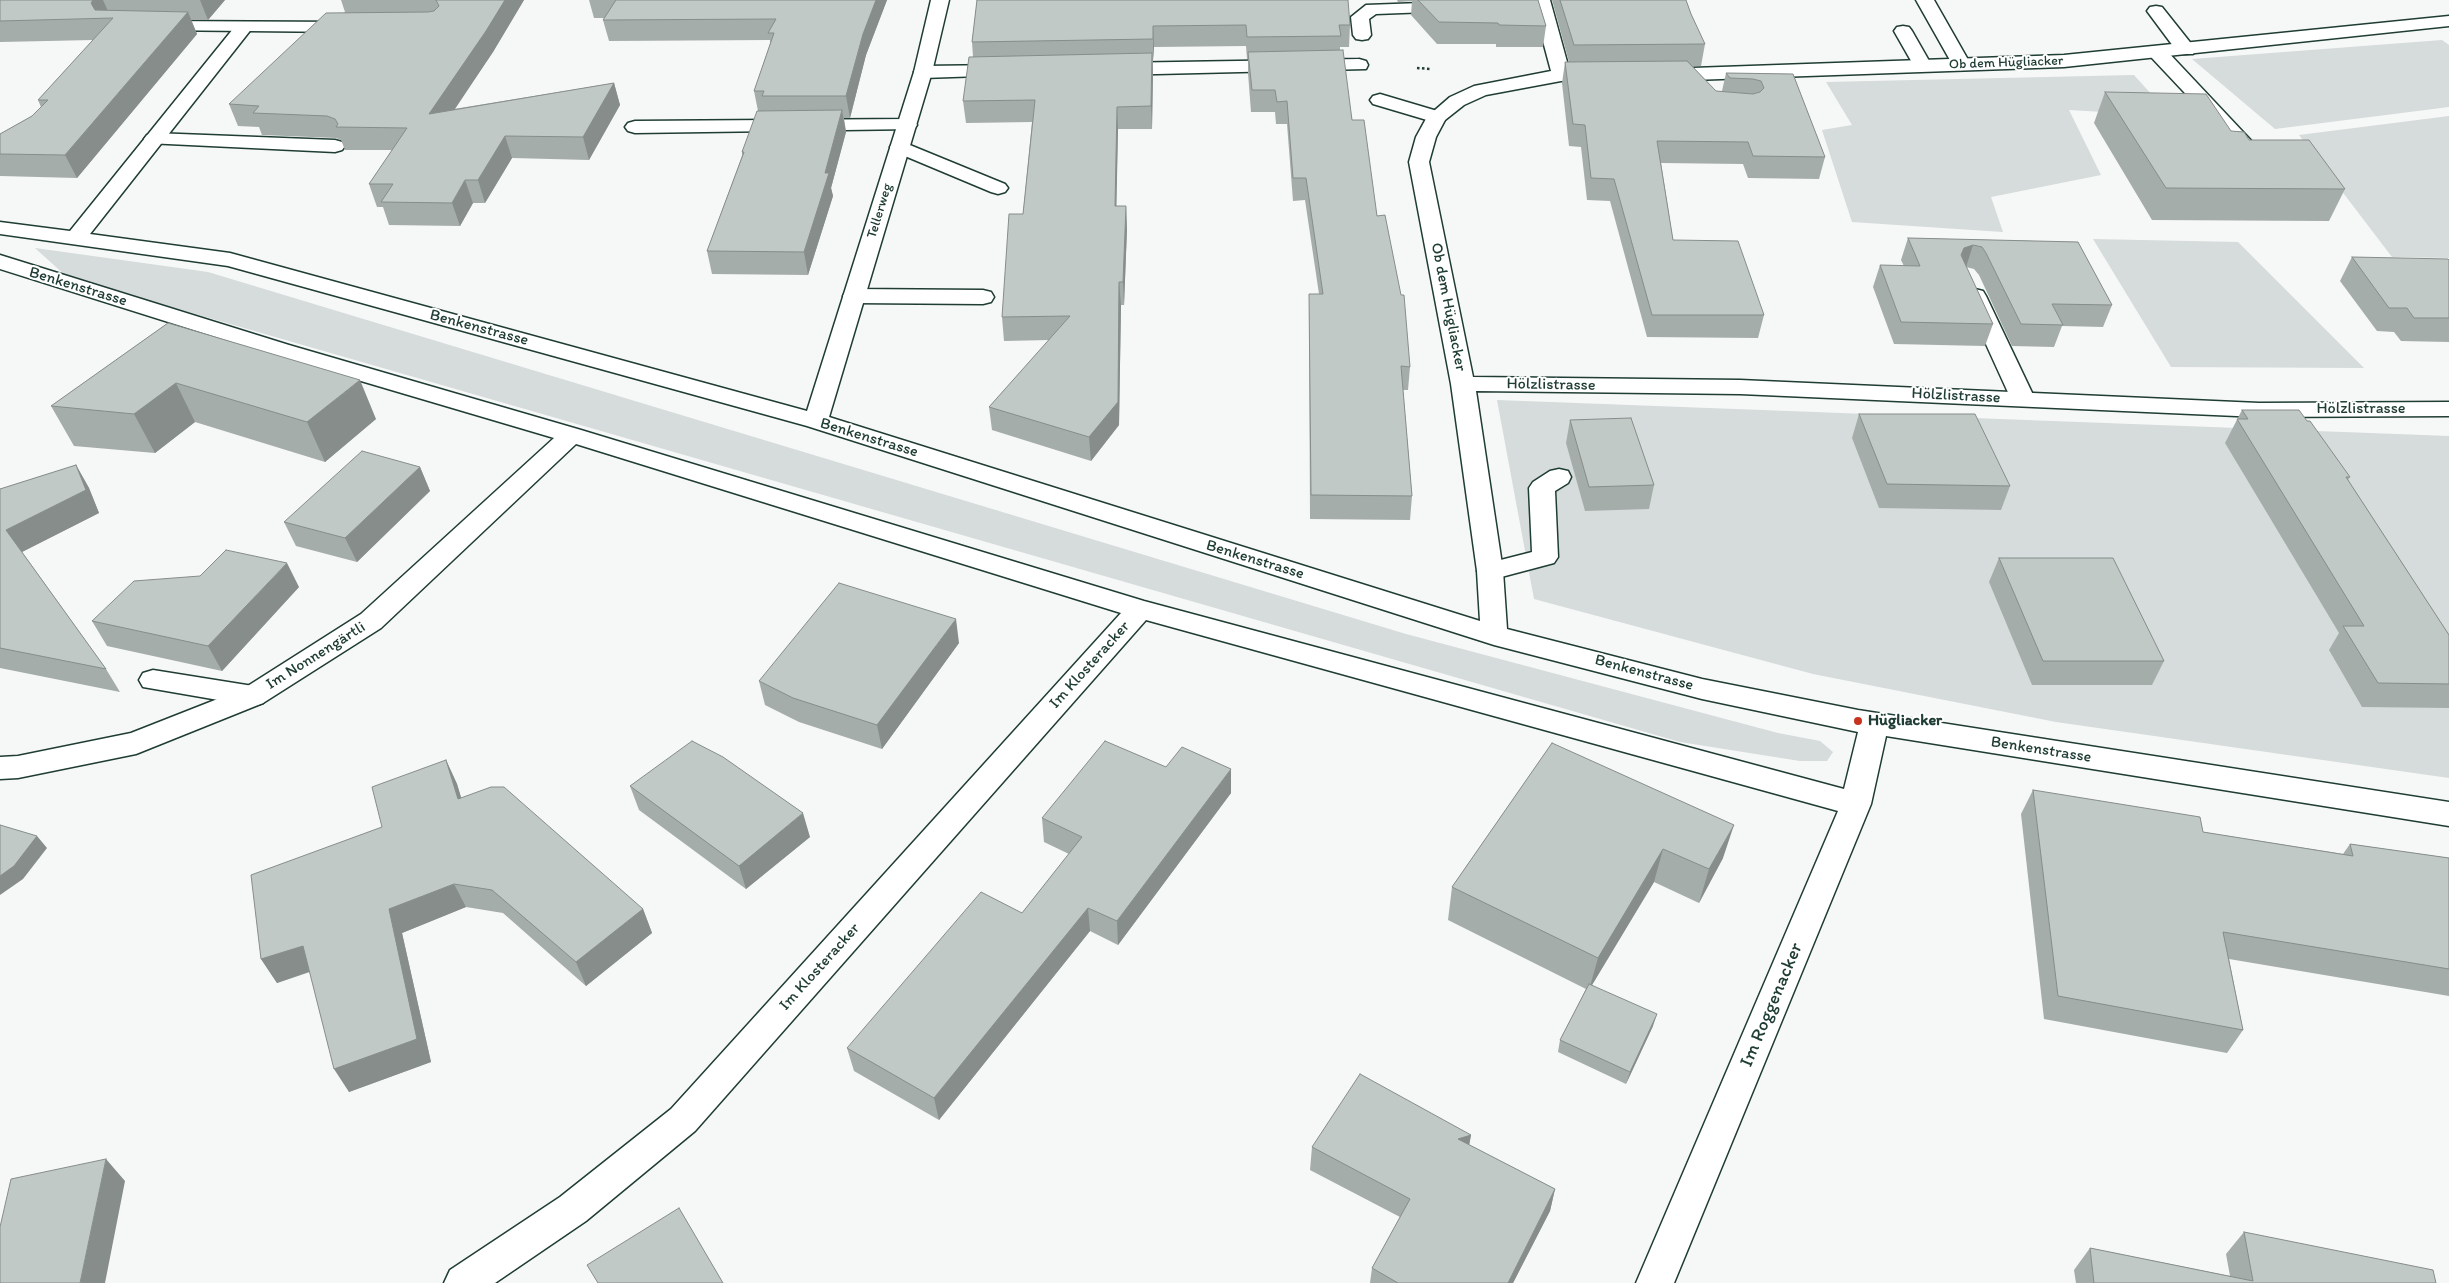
<!DOCTYPE html>
<html>
<head>
<meta charset="utf-8">
<style>
	body { margin:0 }
	canvas { display:block; background:#f6f7f7 }
</style>
</head>
<body>
<canvas width="2449" height="1283"></canvas>
<script>
const ctx = document.querySelector('canvas').getContext('2d');
ctx.lineJoin = 'round';
function paint(path, color) { ctx.fillStyle = color; ctx.fill(path, 'evenodd'); }
const toPath = rows => new Path2D(rows.map(r => 'M' + r).join(''));
function strokePath(path, color, width, dash) { ctx.strokeStyle = color; ctx.lineWidth = width; ctx.lineCap = dash ? 'butt' : 'round'; ctx.setLineDash(dash || []); ctx.stroke(path); }
function write(font, color, halo, rows, align = 'center') {
  ctx.font = font + ' Itim,sans-serif'; ctx.lineWidth = 4; ctx.setLineDash([]); ctx.textBaseline = 'middle'; ctx.strokeStyle = halo; ctx.fillStyle = color; for (const [text, x, y, turn = 0] of rows) {
    ctx.save(); ctx.translate(x, y); ctx.rotate((+turn || 0) * Math.PI / 180); ctx.textAlign = isNaN(turn) ? turn : align; if (halo) ctx.strokeText(text, 0, 0); ctx.fillText(text, 0, 0); ctx.restore();
  }
}
const green = toPath([
	[2442,40,2449,45,2449,107,2275,129,2192,59],
	[2134,75,2171,116,2069,110,2101,175,1991,197,2003,232,1852,222,1822,130,1852,125,1826,82],
	[2449,116,2449,258,2392,257,2299,135],
	[2093,239,2238,242,2364,368,2171,367],
	[35,248,208,272,1406,634,1778,733,1820,741,1833,752,1827,761,1800,761,1680,742,67,277],
	[1497,400,2449,436,2449,778,2056,722,1813,674,1534,599]
]);
const path = toPath([
	[1417,68,1431,69]
]);
const lane = toPath([
	[1916,0,1934,0,1971,65,1969,69,1955,69,1916,0],
	[1449,2,1455,3,1458,7,1455,11,1376,14,1369,19,1371,35,1368,39,1362,40,1356,39,1353,35,1351,17,1366,5,1449,2],
	[2156,6,2162,7,2193,46,2195,50,2193,54,2179,54,2150,15,2147,11,2150,7,2156,6],
	[157,21,346,22,352,23,355,27,352,31,346,32,151,30,148,26,151,22,157,21],
	[1903,26,1909,27,1912,31,1932,66,1930,70,1916,70,1914,66,1894,31,1897,27,1903,26],
	[2158,47,2165,49,2260,150,2263,154,2260,158,2253,160,2246,158,2151,57,2149,53,2151,49,2158,47],
	[1359,59,1366,61,1368,65,1366,69,1115,75,1108,73,1106,69,1108,65,1115,63,1359,59],
	[1004,65,1011,67,1013,71,1011,75,923,78,916,76,914,72,916,68,923,66,1004,65],
	[1380,94,1444,113,1447,117,1444,121,1437,123,1373,104,1370,100,1373,96,1380,94],
	[907,119,914,121,917,125,914,129,635,133,628,131,625,127,628,123,635,121,907,119],
	[154,133,335,140,342,142,345,146,342,150,335,152,147,143,144,139,147,135,154,133],
	[900,141,1005,184,1008,188,1005,192,998,194,991,192,893,151,890,147,893,143,900,141],
	[854,289,983,290,991,292,994,297,991,302,983,304,854,303,846,301,843,296,846,291,854,289],
	[1975,289,1983,291,1986,296,2035,399,2031,404,2023,406,2015,404,2011,399,1964,296,1967,291,1975,289],
	[1559,469,1568,471,1571,477,1568,483,1555,491,1558,557,1554,563,1490,580,1481,577,1477,571,1481,565,1532,552,1529,488,1533,482,1550,471,1559,469],
	[153,670,253,686,263,689,267,696,263,703,253,706,143,687,139,680,143,673,153,670]
]);
const street = toPath([
	[931,0,949,0,932,72,829,417,1480,621,1477,571,1451,384,1409,162,1416,137,1427,117,1450,97,1474,86,1551,71,1532,0,1550,0,1569,69,1608,71,1610,75,1608,79,1561,81,1486,95,1464,105,1445,120,1436,137,1429,162,1473,377,1740,380,2259,403,2449,402,2449,416,2259,417,1740,394,1476,391,1503,571,1507,629,1702,679,1858,710,2449,802,2449,826,1886,736,1871,804,1674,1283,1636,1283,1838,811,1146,620,695,1131,586,1221,495,1283,444,1283,450,1270,560,1197,671,1109,1121,613,576,444,381,628,263,703,136,754,18,778,0,779,0,757,18,756,131,733,243,689,361,614,554,438,273,355,0,269,0,255,289,345,581,430,1144,601,1844,789,1858,732,1702,699,1494,645,807,426,228,266,0,234,0,222,70,231,237,24,243,23,249,24,252,28,249,32,90,234,230,253,807,411,914,72,931,0],
	[2449,16,2449,26,2064,67,1664,81,1657,79,1655,75,1657,71,1664,69,2064,55,2449,16]
]);
const wall = toPath([
	[0,0,225,0,208,20,191,20,197,34,77,178,0,176,0,134,32,116,41,107,38,100,93,40,0,42],
	[341,0,524,0,493,52,454,109,614,83,620,105,589,160,512,158,485,203,473,203,460,226,389,225,383,207,377,207,369,184,392,150,345,150,341,140,336,138,262,135,259,127,238,126,229,104,345,12],
	[589,0,887,0,866,55,850,118,844,118,846,132,831,188,833,196,808,275,712,274,707,251,742,156,742,152,758,111,754,91,770,44,770,40,609,41,603,20,605,18,594,18],
	[977,0,1350,25,1349,47,1340,47,1340,50,1352,120,1377,216,1410,367,1408,390,1403,390,1412,496,1410,520,1310,519,1309,318,1309,294,1319,294,1305,200,1293,201,1287,124,1276,124,1275,112,1251,112,1248,73,1248,59,1247,59,1246,46,1154,47,1153,60,1152,129,1118,129,1116,206,1126,206,1127,229,1124,305,1121,305,1119,425,1091,461,992,430,989,407,1049,340,1004,341,1002,317,1023,214,1032,122,966,123,963,101,973,57,972,42],
	[1397,0,1538,0,1546,26,1543,47,1496,47,1496,44,1437,44,1411,15,1412,1,1398,2],
	[1552,0,1686,0,1691,14,1705,44,1701,66,1692,66,1716,91,1722,91,1726,73,1793,74,1825,157,1819,179,1748,178,1743,164,1661,163,1673,240,1764,315,1758,338,1647,337,1610,201,1587,200,1581,147,1569,146,1562,83,1565,62,1569,62],
	[2105,92,2231,131,2345,189,2329,221,2152,220,2094,123],
	[1908,238,2078,242,2112,305,2103,327,2062,326,2054,347,2012,346,1979,275,1974,269,1966,267,1993,324,1985,346,1894,344,1873,287,1880,265,1904,266,1901,260],
	[2352,257,2449,260,2449,342,2401,341,2394,332,2377,331,2340,281],
	[168,323,376,419,325,462,195,422,155,453,74,446,51,406],
	[2242,410,2350,477,2348,480,2449,635,2449,708,2362,707,2329,650,2339,633,2225,443],
	[1859,414,2010,486,2001,510,1879,508,1852,438],
	[1570,420,1654,485,1649,509,1585,511,1566,443],
	[76,465,89,488,99,513,22,552,106,669,120,692,0,668,0,489],
	[420,467,430,491,357,562,296,546,284,522],
	[1999,558,2164,661,2152,685,2032,685,1989,582],
	[299,587,222,671,107,646,92,621],
	[959,643,882,749,799,722,765,705,759,681],
	[1552,743,1723,858,1699,903,1654,882,1592,985,1653,1026,1626,1084,1558,1052,1560,1040,1586,989,1448,920,1452,887],
	[446,760,457,784,461,798,643,909,652,933,586,986,503,913,466,907,402,933,431,1062,349,1092,310,972,277,983,261,959,382,827],
	[1166,767,1231,793,1118,945,1090,931,939,1120,854,1071,847,1048,1022,913,1069,854,1044,842,1042,818],
	[630,786,810,837,746,889,639,810],
	[2033,790,2203,832,2343,854,2350,844,2449,858,2449,996,2229,959,2243,1030,2227,1053,2044,1019,2021,814],
	[1471,1135,1469,1145,1555,1189,1550,1211,1513,1283,1370,1283,1372,1268,1400,1217,1310,1170,1312,1147],
	[2244,1232,2436,1283,2076,1283,2074,1270,2090,1248,2230,1276,2226,1254]
]);
const shadedWall = toPath([
	[93,0,103,0,111,18,98,18,91,3],
	[200,0,225,0,208,20],
	[505,0,524,0,493,52,437,136,429,114],
	[876,0,887,0,866,55,850,118,846,96,863,34],
	[188,12,197,34,77,178,65,155],
	[1153,26,1154,47,1153,60],
	[1152,53,1153,75,1152,129,1151,106],
	[614,83,620,105,589,160,583,137],
	[1117,107,1118,129,1116,229,1115,206],
	[842,110,846,132,831,188,833,196,808,275,804,252],
	[505,136,512,158,485,203,478,180],
	[465,180,473,203,460,226,452,203],
	[1126,206,1127,229,1124,305,1123,282],
	[1973,245,1966,267,1961,255,1964,248],
	[1119,282,1121,305,1119,425,1091,461,1089,437],
	[360,380,376,419,325,462,307,422],
	[176,383,195,422,155,453,134,414],
	[76,465,89,488,99,513,20,553,6,530],
	[420,467,430,491,357,562,345,538],
	[287,563,299,587,222,671,208,646],
	[956,619,959,643,882,749,877,725],
	[446,760,457,784,469,823,458,799],
	[1231,769,1231,793,1118,945,1117,921],
	[803,813,810,837,746,889,739,866],
	[1734,825,1723,858,1699,903,1709,869],
	[37,836,47,848,23,879,0,895,0,876],
	[1663,849,1654,882,1589,990,1598,958],
	[454,884,466,907,402,933,431,1062,349,1092,334,1069,389,909],
	[1088,908,1090,931,939,1120,934,1098],
	[643,909,652,933,586,986,576,962],
	[303,946,317,969,277,983,261,959],
	[1657,1014,1653,1026,1626,1084,1630,1072],
	[1471,1135,1467,1157,1458,1139],
	[106,1159,125,1181,105,1283,80,1283],
	[1555,1189,1550,1211,1513,1283,1508,1283]
]);
const building = toPath([
	[0,0,93,0,91,3,95,10,188,12,65,155,0,154,0,134,32,116,48,100,38,100,113,18,0,21,0,0],
	[436,0,505,0,486,31,429,114,614,83,583,137,505,136,478,180,465,180,452,203,381,202,393,184,369,184,407,128,336,127,338,124,335,119,327,116,253,113,259,106,229,104,326,13,428,12,434,11,439,6,436,0],
	[616,0,876,0,863,34,846,96,762,96,764,91,754,91,774,33,768,33,776,19,603,20,616,0],
	[977,0,1348,0,1350,25,1339,25,1341,36,1247,37,1246,25,1153,26,1153,39,972,42,977,0],
	[1418,0,1538,0,1546,26,1499,25,1498,23,1439,22,1418,0],
	[1560,0,1686,0,1691,14,1705,44,1574,45,1560,0],
	[1343,50,1352,120,1364,120,1377,216,1385,215,1401,295,1404,295,1410,367,1401,366,1412,496,1311,495,1309,294,1323,294,1306,178,1293,178,1287,101,1277,102,1275,90,1252,90,1248,52,1343,50],
	[1152,53,1151,106,1117,107,1115,206,1126,206,1123,282,1119,282,1118,402,1089,437,989,407,1070,316,1002,317,1009,214,1023,214,1035,100,963,101,969,57,1152,53],
	[1687,61,1716,91,1753,94,1760,92,1764,88,1761,81,1753,79,1730,78,1726,73,1793,74,1825,157,1753,156,1748,142,1657,141,1673,240,1738,241,1764,315,1652,315,1614,179,1591,178,1585,125,1573,124,1565,62,1687,61],
	[2105,92,2206,94,2231,131,2244,132,2249,140,2309,140,2345,189,2166,188,2105,92],
	[842,110,825,173,829,173,804,252,707,251,744,152,742,152,757,111,842,110],
	[1908,238,2078,242,2112,305,2052,304,2063,325,2021,324,1986,253,1982,247,1973,245,1964,248,1961,255,1993,324,1901,322,1880,265,1920,266,1908,238],
	[2352,257,2448,259,2449,260,2449,318,2414,318,2407,308,2389,308,2352,257],
	[168,323,360,380,307,422,176,383,134,414,51,406,168,323],
	[2242,410,2299,410,2307,421,2310,421,2350,477,2346,477,2449,635,2449,684,2378,683,2343,626,2364,626,2237,419,2248,419,2242,410],
	[1859,414,1975,414,2010,486,1887,484,1859,414],
	[1631,418,1654,485,1589,487,1570,420,1631,418],
	[362,451,420,467,345,538,284,522,362,451],
	[76,465,86,490,6,530,106,669,0,648,0,489,76,465],
	[226,550,287,563,208,646,92,621,134,581,200,576,226,550],
	[1999,558,2113,558,2164,661,2043,661,1999,558],
	[839,583,956,619,877,725,793,698,759,681,839,583],
	[692,741,723,757,803,813,739,866,630,786,692,741],
	[1105,741,1166,767,1182,747,1231,769,1117,921,1088,908,934,1098,847,1048,981,892,1022,913,1082,837,1042,818,1105,741],
	[1552,743,1734,825,1709,869,1663,849,1598,958,1452,887,1552,743],
	[446,760,458,799,491,787,504,787,643,909,576,962,492,890,454,884,389,909,417,1039,334,1069,303,946,261,959,251,875,382,827,372,787,446,760],
	[2033,790,2200,817,2203,832,2353,856,2350,844,2449,858,2449,969,2223,932,2243,1030,2058,996,2033,790],
	[0,825,37,836,14,866,0,876,0,825],
	[1589,984,1657,1014,1630,1072,1560,1040,1589,984],
	[1360,1074,1471,1135,1458,1139,1555,1189,1508,1283,1398,1283,1372,1268,1410,1199,1312,1147,1360,1074],
	[106,1159,80,1283,0,1283,0,1227,11,1179,106,1159],
	[679,1208,723,1283,598,1283,587,1265,679,1208],
	[2244,1232,2433,1270,2436,1283,2094,1283,2090,1248,2253,1281,2244,1232]
]);
const markers = [
	[1858,721,5,"#c8321e"]
];
const farStreetnames = [
	["Ob dem Hügliacker",2006,63,-2],
	["Tellerweg",880,211,-73]
];
const streetNames = [
	["Benkenstrasse",78,287,17],
	["Ob dem Hügliacker",1448,307,79],
	["Benkenstrasse",479,328,15],
	["Hölzlistrasse",1551,385,1],
	["Hölzlistrasse",1956,396,3],
	["Hölzlistrasse",2361,409],
	["Benkenstrasse",869,438,17],
	["Benkenstrasse",1255,560,17],
	["Im Nonnengärtli",316,656,-32],
	["Im Klosteracker",1090,665,-48],
	["Benkenstrasse",1644,673,15],
	["Benkenstrasse",2041,750,9],
	["Im Klosteracker",820,967,-48]
];
const poiNames = [
	["Hügliacker",1868,721]
];
const nearStreetnames = [
	["Im Roggenacker",1772,1005,-67]
];
paint(green, '#d6dcdb');
strokePath(lane, '#1f3d34', 3);
strokePath(street, '#1f3d34', 3);
strokePath(path, '#1f3d34', 2.5, [2.5, 2.5]);
paint(lane, '#fff');
paint(street, '#fff');
paint(wall, '#a5adaa');
paint(shadedWall, '#868d8b');
paint(building, '#c0c9c6');
strokePath(building, '#868d8b', 1);
for (const [x, y, r, color] of markers) { const dot = new Path2D(); dot.arc(x, y, r, 0, 2 * Math.PI); ctx.fillStyle = color; ctx.fill(dot); strokePath(dot, '#fff', 2); }
write('14px', '#1f3d34', '#fff', farStreetnames);
write('16px', '#1f3d34', '#fff', streetNames);
write('bold 16px', '#1f3d34', '#fff', poiNames, 'left');
write('19px', '#1f3d34', '#fff', nearStreetnames);
</script>
</body>
</html>
